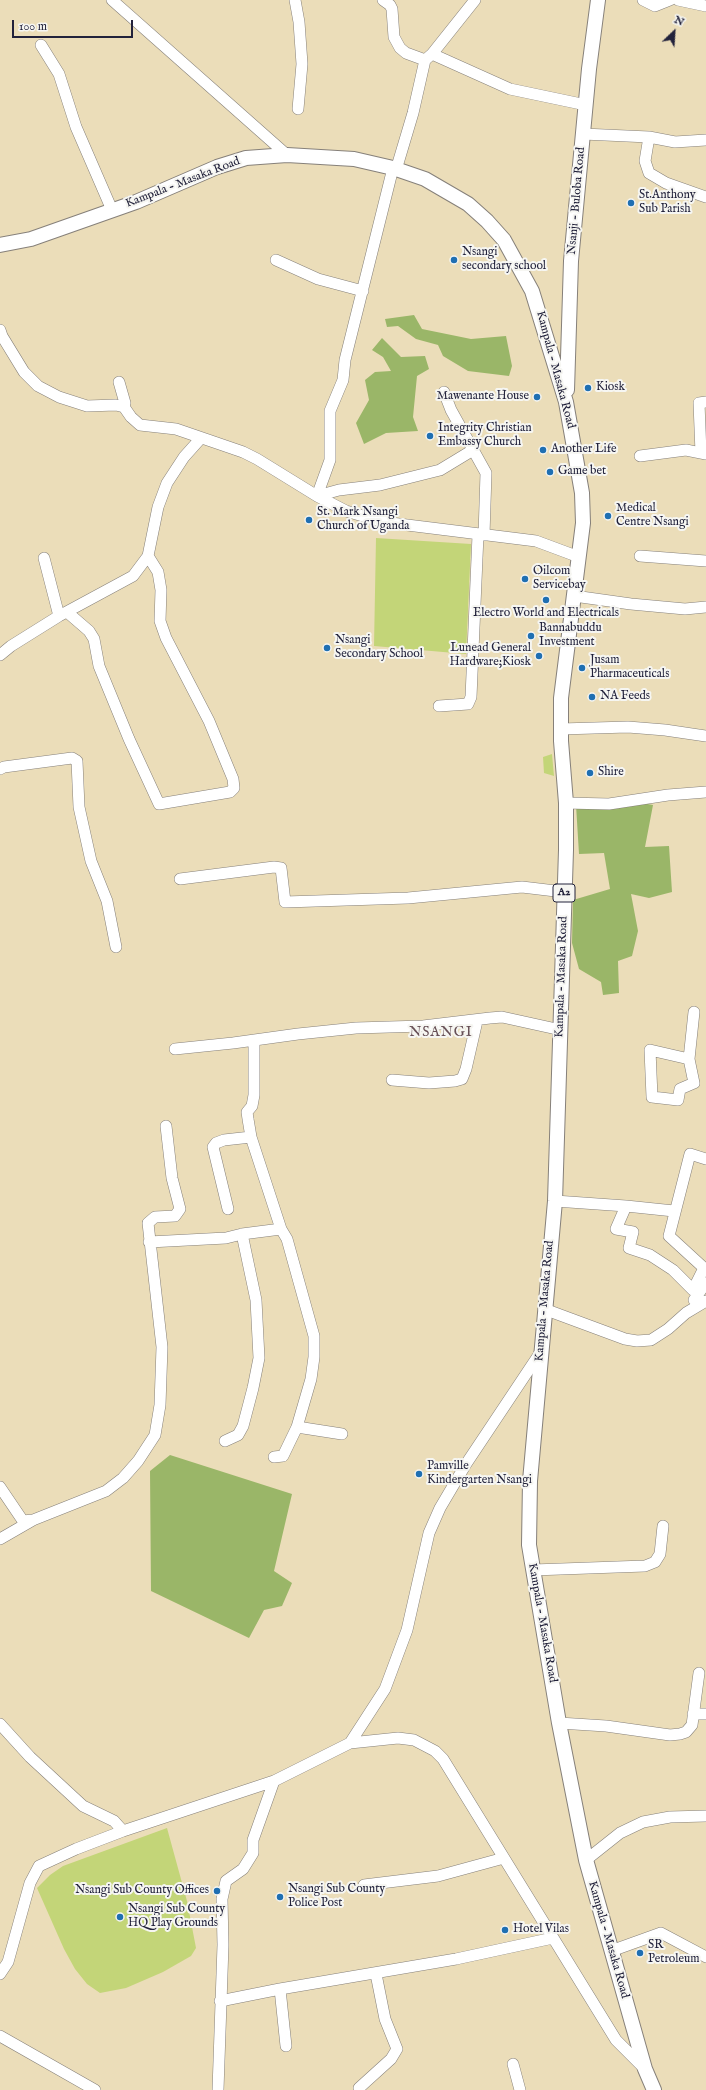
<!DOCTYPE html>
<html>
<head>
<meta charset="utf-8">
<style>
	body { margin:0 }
	#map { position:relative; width:706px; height:2090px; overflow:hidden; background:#ebddb9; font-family:"IM FELL English",serif }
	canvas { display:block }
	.north { position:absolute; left:654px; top:12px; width:40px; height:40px; -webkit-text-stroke:3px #f6f6f2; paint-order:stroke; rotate:25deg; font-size:11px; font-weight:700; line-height:16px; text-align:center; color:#22223b }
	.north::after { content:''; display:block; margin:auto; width:14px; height:18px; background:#22223b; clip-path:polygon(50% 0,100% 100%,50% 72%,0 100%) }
	.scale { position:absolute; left:12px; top:20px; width:121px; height:18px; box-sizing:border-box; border:2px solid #22223b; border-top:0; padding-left:5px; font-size:12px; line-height:14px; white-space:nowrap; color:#22223b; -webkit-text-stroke:3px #f6f6f2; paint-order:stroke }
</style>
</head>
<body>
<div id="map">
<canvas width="706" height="2090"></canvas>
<div class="north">N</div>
<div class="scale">100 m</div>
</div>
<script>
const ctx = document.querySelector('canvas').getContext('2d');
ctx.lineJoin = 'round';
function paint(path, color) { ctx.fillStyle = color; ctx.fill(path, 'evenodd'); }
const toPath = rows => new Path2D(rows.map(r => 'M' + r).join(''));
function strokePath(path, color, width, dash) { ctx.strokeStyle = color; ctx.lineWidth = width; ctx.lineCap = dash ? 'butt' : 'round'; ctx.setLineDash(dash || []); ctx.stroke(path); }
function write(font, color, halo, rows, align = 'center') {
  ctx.font = font + ' "IM FELL English",serif'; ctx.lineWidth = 4; ctx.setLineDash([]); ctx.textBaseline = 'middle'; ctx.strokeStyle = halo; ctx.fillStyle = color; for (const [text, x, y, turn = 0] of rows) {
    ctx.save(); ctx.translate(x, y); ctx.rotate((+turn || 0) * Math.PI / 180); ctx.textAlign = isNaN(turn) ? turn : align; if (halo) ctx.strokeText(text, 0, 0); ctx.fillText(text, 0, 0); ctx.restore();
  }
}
const green = toPath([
	[376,538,471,544,466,654,374,646],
	[552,754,554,776,544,773,543,757],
	[167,1828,187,1901,196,1948,191,1956,163,1972,126,1988,100,1993,87,1984,75,1969,64,1949,37,1888,50,1875,63,1866]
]);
const forest = toPath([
	[414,315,422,329,471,339,506,336,512,366,509,376,468,371,443,356,438,345,416,339,398,326,387,327,385,319],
	[382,338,401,357,425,356,429,369,417,376,413,417,418,431,386,433,364,444,356,423,369,400,365,380,375,372,391,371,383,357,372,350],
	[626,800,653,805,645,847,669,846,672,892,649,898,631,894,638,931,632,956,618,961,619,993,603,995,601,982,579,969,572,943,573,900,610,889,604,853,579,854,576,805],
	[170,1455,292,1494,274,1571,292,1583,282,1606,264,1610,249,1638,151,1591,150,1471]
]);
const minor = toPath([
	[112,0,287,155],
	[295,0,299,22,302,64,298,109],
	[383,0,390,5,392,9,394,37,400,48,406,53,425,60],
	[643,0,655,6,670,0],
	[678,0,706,6],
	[41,45,59,74,76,127,112,210],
	[432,54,510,89,586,105],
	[583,134,649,137,675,142,706,140],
	[649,137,645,161,649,173,666,183,706,197],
	[396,170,413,113,425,60,432,54,475,0],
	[276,260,318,279,363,291],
	[0,330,2,336,24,372,38,386,59,397,87,406,116,405,124,407,131,417,140,425,176,429,243,452,257,459,317,496,346,511,383,522,536,541,579,557],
	[119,382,125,403,124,407],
	[444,392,451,410,486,473,484,535],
	[701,453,699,403,706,402],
	[640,456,686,450,706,454],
	[317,496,330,460,330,411,343,380,345,360,393,168],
	[317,496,339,490,380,485,440,470,473,450],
	[640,556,706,561],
	[44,558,59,616],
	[574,596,631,604,685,609,706,607],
	[67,612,89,631,94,639,99,666,129,739,159,804,230,792,234,788,233,779,209,721,166,638,160,621,161,590,158,572,148,556],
	[0,655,11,646,59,616,133,576,148,556,158,507,167,483,184,457,201,438],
	[439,706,468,704,471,697,478,535],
	[561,729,628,727,665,730,706,736],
	[0,769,4,767,72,758,77,761,79,807,91,861,107,901,116,947],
	[566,803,609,804,668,795,706,792],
	[180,879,274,867,281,868,285,902,408,898,522,887,564,892],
	[254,1040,254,1095,252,1106,247,1112,248,1119,251,1137,281,1229,287,1239,314,1336,314,1357,311,1379,297,1427,342,1434],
	[175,1049,233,1043,298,1034,356,1028,423,1026,490,1018,502,1017,561,1030],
	[689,1059,650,1050,652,1097,678,1100,680,1089,694,1083,689,1059,694,1012],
	[392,1080,429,1083,455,1081,462,1079,466,1069,477,1021],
	[555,1201,626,1206],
	[228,1209,213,1147,216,1143,224,1140,251,1137],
	[674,1211,626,1206,616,1229,633,1232,629,1248,650,1255,673,1270,693,1290,704,1268,669,1236,690,1154,706,1159],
	[149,1242,226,1238,242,1234,281,1229],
	[694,1300,706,1283],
	[544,1309,625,1339,637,1341,651,1340,668,1329,686,1313,706,1301],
	[225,1441,238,1435,243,1426,253,1388,259,1358,256,1300,242,1234],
	[274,1457,283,1456,297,1427],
	[0,1487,23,1521,33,1520],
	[0,1539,33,1520,106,1491,123,1478,138,1461,155,1435,160,1405,162,1347,148,1223,155,1217,175,1216,180,1209,172,1178,166,1126],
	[533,1570,645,1566,655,1562,660,1554,663,1526],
	[693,1714,706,1714],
	[559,1723,606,1726,670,1735,680,1734,686,1732,692,1725,699,1673],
	[0,1724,30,1757,83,1806,114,1821,123,1831],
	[350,1743,385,1689,407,1630,429,1533,440,1508,466,1464,540,1353],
	[586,1860,620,1833,643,1822,670,1817,706,1816],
	[364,1885,438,1876,504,1858],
	[611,1951,661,1933,706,1957],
	[0,1974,8,1962,30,1883,39,1866,76,1849,123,1831,274,1781,350,1743,398,1738,414,1740,435,1751,443,1759,616,2040,645,2069],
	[280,1989,286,2046],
	[220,2001,280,1989,456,1959,553,1938],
	[0,2036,95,2090],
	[513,2064,520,2090],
	[359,2088,391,2059,397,2049,385,2019,376,1974],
	[218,2090,223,1945,222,1899,226,1881,243,1869,253,1853,253,1840,274,1781]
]);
const major = toPath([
	[0,245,31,239,136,202,217,167,246,158,287,155,354,159,393,168,425,179,468,204,487,221,504,240,532,291,566,402,582,493,583,523,561,698,561,741,566,803,566,850,555,1201,530,1481,529,1545,559,1723,586,1860,645,2069,654,2090],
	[567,390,571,261,589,69,598,0]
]);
const markers = [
	[631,203,4,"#1f6fb2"],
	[454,260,4,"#1f6fb2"],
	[588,388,4,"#1f6fb2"],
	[537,397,4,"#1f6fb2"],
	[430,436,4,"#1f6fb2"],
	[543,450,4,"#1f6fb2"],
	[550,472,4,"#1f6fb2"],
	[608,516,4,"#1f6fb2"],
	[309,520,4,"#1f6fb2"],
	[525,579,4,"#1f6fb2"],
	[546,600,4,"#1f6fb2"],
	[531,636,4,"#1f6fb2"],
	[327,648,4,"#1f6fb2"],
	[539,656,4,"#1f6fb2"],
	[582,668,4,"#1f6fb2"],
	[592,697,4,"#1f6fb2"],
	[590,773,4,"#1f6fb2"],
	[419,1474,4,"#1f6fb2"],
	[217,1891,4,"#1f6fb2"],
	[280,1897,4,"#1f6fb2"],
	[120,1917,4,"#1f6fb2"],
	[505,1930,4,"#1f6fb2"],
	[640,1953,4,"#1f6fb2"]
];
const shields = [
	[564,893,22]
];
const shieldNames = [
	["A2",564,893]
];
const streetNames = [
	["Kampala - Masaka Road",183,183,-21],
	["Nsanji - Buloba Road",577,201,-85],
	["Kampala - Masaka Road",555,370,75],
	["Kampala - Masaka Road",562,977,-88],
	["Kampala - Masaka Road",545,1301,-85],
	["Kampala - Masaka Road",542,1623,80],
	["Kampala - Masaka Road",608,1940,74]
];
const poiNames = [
	["St.Anthony",639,196],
	["Sub Parish",639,210],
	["Nsangi",462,253],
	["secondary school",462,267],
	["Kiosk",596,388],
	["Mawenante House",529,397,"right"],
	["Integrity Christian",438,429],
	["Embassy Church",438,443],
	["Another Life",551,450],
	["Game bet",558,472],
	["Medical",616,509],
	["Centre Nsangi",616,523],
	["St. Mark Nsangi",317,513],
	["Church of Uganda",317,527],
	["Oilcom",533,572],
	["Servicebay",533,586],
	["Electro World and Electricals",546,614,"center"],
	["Bannabuddu",539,629],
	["Investment",539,643],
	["Nsangi",335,641],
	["Secondary School",335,655],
	["Lunead General",531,649,"right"],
	["Hardware;Kiosk",531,663,"right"],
	["Jusam",590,661],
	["Pharmaceuticals",590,675],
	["NA Feeds",600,697],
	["Shire",598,773],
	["Pamville",427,1467],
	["Kindergarten Nsangi",427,1481],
	["Nsangi Sub County",288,1890],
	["Police Post",288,1904],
	["Nsangi Sub County Offices",209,1891,"right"],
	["Nsangi Sub County",128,1910],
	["HQ Play Grounds",128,1924],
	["Hotel Vilas",513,1930],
	["SR",648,1946],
	["Petroleum",648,1960]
];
const quarterNames = [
	["NSANGI",441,1033]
];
paint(green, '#c3d578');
paint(forest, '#9ab668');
strokePath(minor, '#86807a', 12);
strokePath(major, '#86807a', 16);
strokePath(minor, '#fff', 11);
strokePath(major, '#fff', 14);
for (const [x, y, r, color] of markers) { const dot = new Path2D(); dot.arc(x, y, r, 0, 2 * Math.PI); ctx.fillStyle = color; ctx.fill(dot); strokePath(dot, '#f6f6f2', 1.5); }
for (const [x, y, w] of shields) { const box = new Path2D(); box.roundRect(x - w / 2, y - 9, w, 18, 3); ctx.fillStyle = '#f6f6f2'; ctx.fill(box); strokePath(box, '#22223b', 1); }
write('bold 11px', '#22223b', null, shieldNames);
write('12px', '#22223b', '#f6f6f2', streetNames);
write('12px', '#22223b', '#f6f6f2', poiNames, 'left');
ctx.letterSpacing = '1px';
write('14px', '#675056', '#f6f6f2', quarterNames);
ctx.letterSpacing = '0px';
</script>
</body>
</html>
